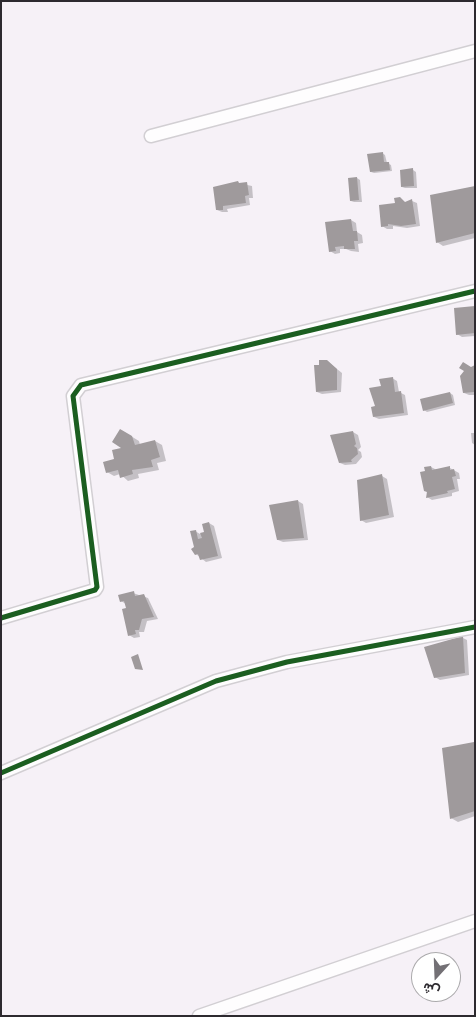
<!DOCTYPE html>
<html>
<head>
<meta charset="utf-8">
<style>
	body { margin:0 }
	#map { position:relative; width:476px; height:1017px; overflow:hidden; background:#f6f1f7; font-family:Arial,Vazirmatn,sans-serif }
	canvas { display:block }
	.frame { position:absolute; inset:0; border:2px solid #2d2a2f; pointer-events:none }
	.north { position:absolute; left:411px; top:952px; width:50px; height:50px; box-sizing:border-box; background:#fff; border:1px solid #abaaac; border-radius:50%; rotate:200deg; font-size:14px; font-weight:700; line-height:20px; text-align:center; color:#2d2a2f }
	.north::after { content:''; display:block; margin:auto; width:18px; height:22px; background:#737075; clip-path:polygon(50% 0,100% 100%,50% 72%,0 100%) }
</style>
</head>
<body>
<div id="map">
<canvas width="476" height="1017"></canvas>
<div class="frame"></div>
<div class="north">ش</div>
</div>
<script>
const ctx = document.querySelector('canvas').getContext('2d');
ctx.lineJoin = 'round';
function paint(path, color) { ctx.fillStyle = color; ctx.fill(path, 'evenodd'); }
const toPath = rows => new Path2D(rows.map(r => 'M' + r).join(''));
function strokePath(path, color, width, dash) { ctx.strokeStyle = color; ctx.lineWidth = width; ctx.lineCap = dash ? 'butt' : 'round'; ctx.setLineDash(dash || []); ctx.stroke(path); }
const shadow = toPath([
	[382,153,385,155,387,163,391,165,392,171,374,173,371,172],
	[413,170,416,172,417,188,405,188,402,187],
	[357,178,360,180,362,202,354,202,351,201],
	[238,183,252,186,253,198,249,198,250,205,227,209,228,212,222,212,217,210],
	[475,187,475,238,443,246,437,242],
	[400,199,406,203,412,201,417,203,420,226,407,228,393,226,393,229,387,229,382,226],
	[351,220,356,223,357,232,362,235,363,243,358,244,359,252,351,251,346,249,340,249,340,253,335,254,330,251],
	[475,307,475,336,462,337,457,334],
	[327,361,342,373,341,392,322,394,317,392,320,367],
	[475,367,475,395,469,395,464,393,471,368],
	[392,378,397,381,399,392,405,395,408,415,379,419,374,417,382,387],
	[450,393,453,395,455,405,427,412,424,410],
	[121,430,139,441,140,445,155,441,162,445,166,461,157,463,159,470,138,474,139,478,128,481,120,474,114,476,107,472,125,448],
	[353,432,358,435,361,447,358,450,361,452,362,457,356,464,345,465,340,463],
	[471,433,475,433,475,445,472,443],
	[431,467,437,470,450,468,459,473,460,479,457,479,459,491,452,493,452,496,432,500,427,497,426,472],
	[382,476,387,479,394,517,366,523,361,520],
	[298,501,303,504,308,540,283,542,278,540],
	[209,523,214,526,222,558,206,562,196,554,195,531,200,534,205,533],
	[133,593,148,598,158,619,147,621,144,632,139,632,140,637,134,638,129,635,126,604,121,601],
	[463,638,467,640,469,675,440,680,435,677],
	[473,743,475,816,458,822,451,818]
]);
const building = toPath([
	[383,152,384,162,389,162,390,170,370,172,367,154],
	[413,168,414,186,401,187,400,170],
	[357,177,359,200,350,201,348,178],
	[238,181,239,183,247,182,249,195,245,196,246,203,223,206,223,210,216,210,213,187],
	[475,186,475,233,436,243,430,195],
	[400,197,405,202,412,199,416,224,401,226,388,224,388,226,381,227,379,205,395,203,394,198],
	[351,219,353,231,357,231,358,241,354,241,355,249,344,249,344,246,335,247,336,251,329,252,325,222],
	[475,306,475,333,456,335,454,308],
	[319,360,327,360,337,369,337,390,316,392,314,365,319,365],
	[463,362,471,367,475,365,474,392,463,393,460,376,464,371,459,368],
	[393,377,395,392,401,391,404,413,373,417,371,407,375,406,369,388,381,386,379,379],
	[450,392,453,403,423,411,420,399],
	[120,429,132,436,135,445,155,440,160,457,151,460,153,467,132,470,133,474,120,478,118,470,106,473,103,462,114,459,112,450,121,448,112,442],
	[353,431,356,444,354,446,357,448,358,454,351,460,352,462,339,463,330,435],
	[431,466,432,470,450,466,450,470,454,469,456,476,452,477,455,489,447,491,448,493,426,498,427,492,424,491,420,472,425,471,424,467],
	[382,474,389,515,360,521,357,480],
	[298,500,304,538,277,540,269,505],
	[209,522,218,556,200,560,198,554,195,555,191,549,194,547,190,531,196,530,198,539,202,538,200,533,204,532,202,524],
	[134,591,135,596,144,594,154,617,142,619,139,630,135,630,136,634,128,636,122,609,126,608,124,601,120,602,118,595],
	[463,636,465,673,434,678,424,647],
	[138,654,143,670,135,669,131,657],
	[474,742,475,811,450,819,442,748]
]);
const minor = toPath([
	[151,136,475,51],
	[1,618,95,590,97,587,73,396,81,385,475,291],
	[1,773,216,681,287,662,475,627],
	[199,1016,475,921]
]);
const cycleway = toPath([
	[1,618,95,590,97,587,73,396,81,385,475,291],
	[1,773,216,681,287,662,475,627]
]);
paint(shadow, '#0003');
paint(building, '#9f9a9c');
strokePath(minor, '#d2cfd3', 15);
strokePath(minor, '#fefdfe', 12);
strokePath(cycleway, '#1b5e20', 5);
</script>
</body>
</html>
